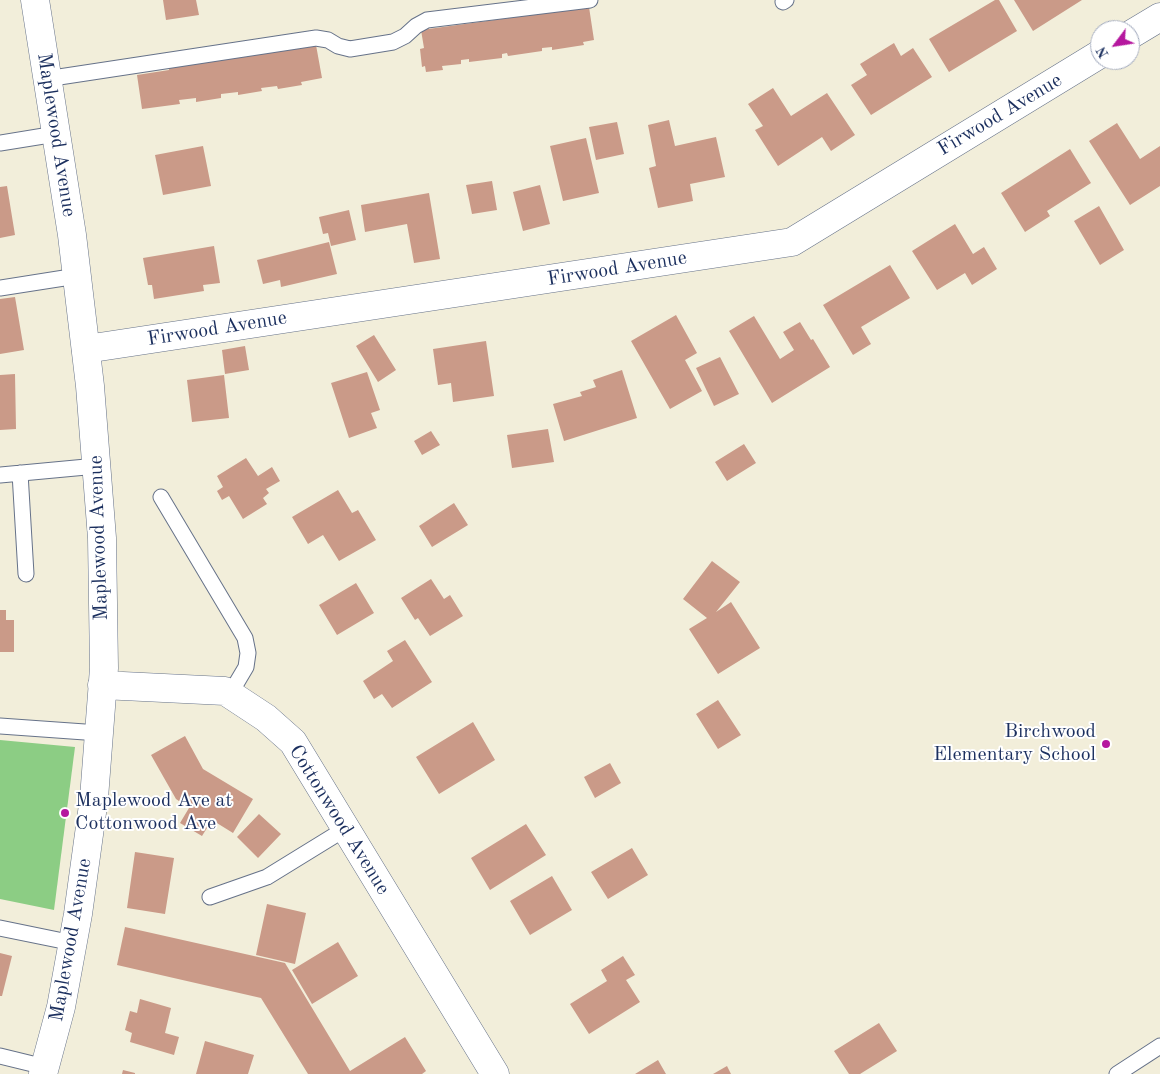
<!DOCTYPE html>
<html>
<head>
<meta charset="utf-8">
<style>
	body { margin:0 }
	#map { position:relative; width:1160px; height:1074px; overflow:hidden; background:#f2eeda; font-family:"Old Standard TT",serif }
	canvas { display:block }
	.north { position:absolute; left:1090px; top:20px; width:50px; height:50px; box-sizing:border-box; background:#fff; border:1px solid #a4acbf; border-radius:50%; rotate:239deg; font-size:14px; font-weight:700; line-height:20px; text-align:center; color:#1b2f5e }
	.north::after { content:''; display:block; margin:auto; width:18px; height:22px; background:#b5179e; clip-path:polygon(50% 0,100% 100%,50% 72%,0 100%) }
</style>
</head>
<body>
<div id="map">
<canvas width="1160" height="1074"></canvas>
<div class="north">N</div>
</div>
<script>
const ctx = document.querySelector('canvas').getContext('2d');
ctx.lineJoin = 'round';
function paint(path, color) { ctx.fillStyle = color; ctx.fill(path, 'evenodd'); }
const toPath = rows => new Path2D(rows.map(r => 'M' + r).join(''));
function strokePath(path, color, width, dash) { ctx.strokeStyle = color; ctx.lineWidth = width; ctx.lineCap = dash ? 'butt' : 'round'; ctx.setLineDash(dash || []); ctx.stroke(path); }
function write(font, color, halo, rows, align = 'center') {
  ctx.font = font + ' "Old Standard TT",serif'; ctx.lineWidth = 4; ctx.setLineDash([]); ctx.textBaseline = 'middle'; ctx.strokeStyle = halo; ctx.fillStyle = color; for (const [text, x, y, turn = 0] of rows) {
    ctx.save(); ctx.translate(x, y); ctx.rotate((+turn || 0) * Math.PI / 180); ctx.textAlign = isNaN(turn) ? turn : align; if (halo) ctx.strokeText(text, 0, 0); ctx.fillText(text, 0, 0); ctx.restore();
  }
}
const green = toPath([
	[0,740,75,747,54,910,0,899]
]);
const building = toPath([
	[163,0,196,0,199,15,166,20],
	[995,0,999,0,1017,31,949,72,929,39],
	[1014,0,1082,0,1033,31],
	[589,7,594,40,583,42,584,45,552,50,552,47,542,48,542,51,508,56,507,53,502,54,502,58,469,62,469,59,461,60,461,64,442,66,443,70,426,72,425,66,422,67,420,49,424,48,421,30],
	[894,43,901,56,913,48,932,77,871,115,851,85,867,75,860,64],
	[316,45,322,78,301,82,302,85,278,89,277,86,261,88,262,91,238,95,238,92,221,94,221,98,196,102,196,98,179,100,180,104,142,109,137,75,169,70,169,67],
	[773,88,791,116,827,93,855,135,831,151,822,137,778,166,755,130,763,126,748,104],
	[669,120,675,146,716,137,725,177,690,184,693,201,658,208,649,168,656,166,648,125],
	[617,122,624,154,596,160,589,127],
	[1117,123,1140,159,1160,146,1160,186,1130,205,1089,141],
	[586,138,599,193,563,201,550,146],
	[203,146,211,186,163,195,155,155],
	[1070,149,1091,183,1047,211,1050,216,1025,232,1001,193],
	[492,181,497,210,472,214,466,185],
	[540,185,550,224,523,231,513,192],
	[7,186,15,235,0,238,0,187],
	[429,193,440,259,414,263,407,224,365,232,361,205],
	[1099,206,1124,250,1100,265,1074,221],
	[349,210,356,240,331,246,328,233,323,234,319,217],
	[955,224,973,254,984,247,997,269,972,285,965,273,937,290,912,251],
	[329,242,337,274,281,287,280,280,263,284,257,260],
	[214,246,220,283,203,285,204,291,154,299,152,285,148,285,143,258],
	[890,265,910,298,861,327,871,344,853,355,823,305],
	[15,297,24,350,0,354,0,299],
	[676,315,697,353,685,360,702,391,670,409,631,341],
	[754,316,780,359,794,350,783,332,800,322,811,340,813,339,830,367,772,403,729,331],
	[374,335,396,370,378,382,356,346],
	[486,341,494,396,453,402,451,383,438,385,433,349],
	[245,346,249,370,225,374,222,350],
	[720,357,739,394,714,406,696,368],
	[622,370,637,418,564,441,553,404,582,396,580,392,596,387,593,380],
	[367,372,380,410,371,413,377,428,349,438,331,383],
	[15,374,16,429,0,430,0,375],
	[224,375,229,418,192,422,187,380],
	[548,429,554,462,512,468,507,435],
	[431,431,440,445,422,455,414,441],
	[744,444,756,463,727,481,715,462],
	[246,458,258,476,272,467,280,481,266,489,269,493,263,498,267,504,243,519,229,496,222,500,217,491,223,487,217,476],
	[338,490,352,513,358,510,376,540,339,561,323,535,308,544,292,517],
	[454,503,468,525,432,547,419,526],
	[712,561,740,582,716,612,731,602,760,648,718,674,689,629,707,618,683,599],
	[431,579,444,599,450,595,463,616,430,636,418,618,415,620,401,598],
	[356,583,374,613,337,635,319,605],
	[0,610,6,610,6,620,14,620,14,652,0,652],
	[405,640,432,682,392,708,382,694,374,699,363,681,393,661,387,651],
	[718,700,741,735,718,749,696,714],
	[473,722,495,760,439,794,416,757],
	[185,736,203,769,253,799,233,833,212,820,202,836,180,823,189,808,176,799,151,755],
	[610,763,621,783,595,798,584,777],
	[259,814,281,834,258,858,237,837],
	[526,824,546,855,490,890,471,858],
	[632,848,648,875,608,899,591,872],
	[135,852,174,858,165,914,127,908],
	[552,876,572,910,530,935,510,901],
	[267,904,306,913,295,964,256,955],
	[125,927,285,963,350,1071,405,1037,426,1071,422,1074,308,1074,261,998,117,965],
	[338,942,358,976,312,1004,292,970],
	[0,953,12,956,2,996,0,996],
	[623,956,635,975,626,980,640,1002,589,1034,570,1004,607,981,601,970],
	[140,999,171,1008,165,1033,179,1037,174,1055,130,1042,132,1033,125,1030,130,1011,137,1013],
	[879,1023,897,1051,860,1074,849,1074,834,1051],
	[205,1041,254,1055,248,1074,196,1074],
	[658,1060,666,1074,635,1074],
	[727,1066,731,1074,713,1074],
	[123,1070,135,1073,135,1074,122,1074]
]);
const lane = toPath([
	[783,2,786,0],
	[46,79,316,38,328,40,338,46,350,49,393,42,405,36,416,26,427,20,590,0],
	[0,143,56,134],
	[0,288,77,276],
	[20,473,26,574],
	[0,475,97,466],
	[161,497,245,638,248,653,246,667,230,694],
	[0,726,99,733],
	[210,897,267,877,345,829],
	[0,928,73,943],
	[0,1056,45,1067],
	[1117,1074,1160,1046]
]);
const street = toPath([
	[1130,35,1160,17],
	[86,349,792,242,1100,54]
]);
const secondary = toPath([
	[35,0,72,235,90,386,102,538,104,668,94,798,78,914,61,1007,43,1074],
	[102,685,225,691,266,718,293,742,495,1074]
]);
const markers = [
	[1106,744,5,"#b5179e"],
	[65,813,5,"#b5179e"]
];
const streetNames = [
	["Firwood Avenue",1000,115,-31],
	["Maplewood Avenue",56,135,81],
	["Firwood Avenue",617,269,-9],
	["Firwood Avenue",217,329,-9],
	["Maplewood Avenue",99,538,-92],
	["Cottonwood Avenue",339,820,58],
	["Maplewood Avenue",71,940,-80]
];
const poiNames = [
	["Birchwood",1096,732],
	["Elementary School",1096,755],
	["Maplewood Ave at",75,801,"left"],
	["Cottonwood Ave",75,824,"left"]
];
paint(green, '#8ccd84');
paint(building, '#ca9a88');
strokePath(lane, '#667289', 17);
strokePath(street, '#667289', 29);
strokePath(secondary, '#667289', 29);
strokePath(lane, '#fff', 15);
strokePath(street, '#fff', 28);
strokePath(secondary, '#fff', 28);
for (const [x, y, r, color] of markers) { const dot = new Path2D(); dot.arc(x, y, r, 0, 2 * Math.PI); ctx.fillStyle = color; ctx.fill(dot); strokePath(dot, '#fff', 2); }
write('20px', '#1b2f5e', '#fff', streetNames);
write('20px', '#1b2f5e', '#fff', poiNames, 'right');
</script>
</body>
</html>
